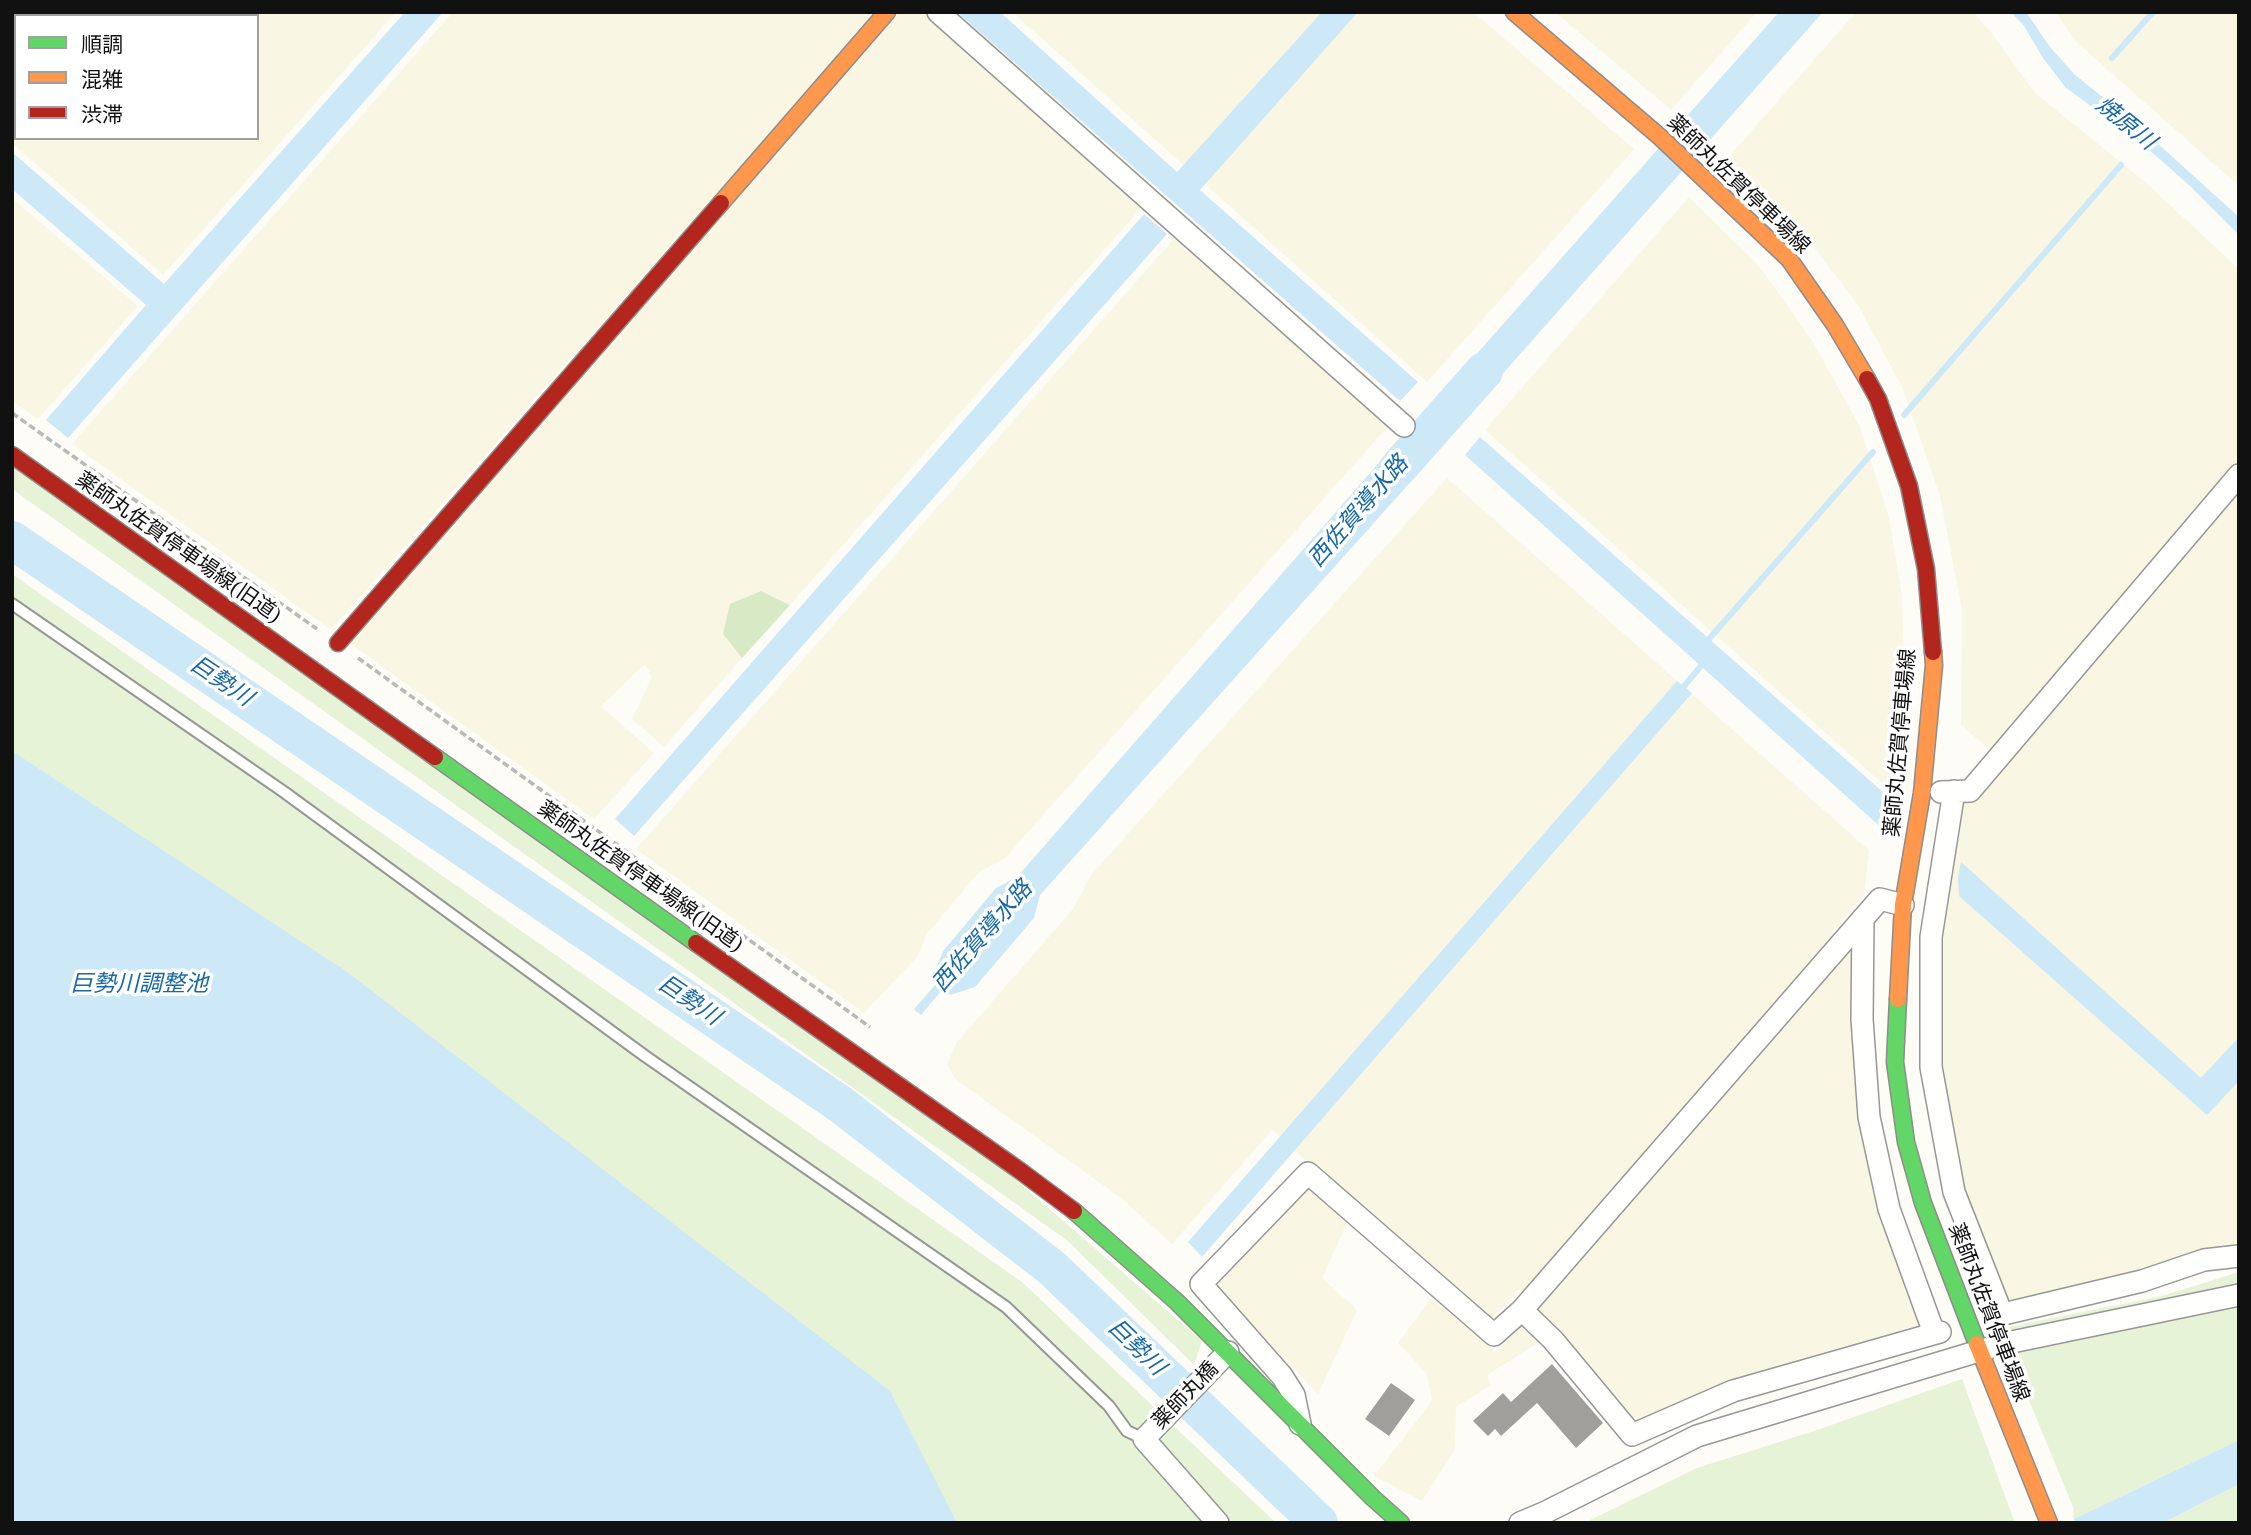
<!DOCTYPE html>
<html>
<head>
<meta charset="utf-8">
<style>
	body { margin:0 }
	#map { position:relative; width:2251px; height:1535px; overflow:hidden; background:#fdfcf7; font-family:"Times New Roman","Noto Sans JP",serif }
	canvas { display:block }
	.frame { position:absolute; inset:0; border:14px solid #111; pointer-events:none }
	.legend { position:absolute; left:14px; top:14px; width:245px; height:126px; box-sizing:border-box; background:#fff; border:2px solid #a0a0a0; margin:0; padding:9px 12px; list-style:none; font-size:21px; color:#111 }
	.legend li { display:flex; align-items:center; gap:14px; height:35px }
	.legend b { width:35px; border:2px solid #a0a0a0 }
</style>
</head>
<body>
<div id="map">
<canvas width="2251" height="1535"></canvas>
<div class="frame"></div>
<ul class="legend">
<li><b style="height:9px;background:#63d668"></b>順調</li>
<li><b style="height:9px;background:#ff974d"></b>混雑</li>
<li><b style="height:9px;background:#b3261e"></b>渋滞</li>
</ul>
</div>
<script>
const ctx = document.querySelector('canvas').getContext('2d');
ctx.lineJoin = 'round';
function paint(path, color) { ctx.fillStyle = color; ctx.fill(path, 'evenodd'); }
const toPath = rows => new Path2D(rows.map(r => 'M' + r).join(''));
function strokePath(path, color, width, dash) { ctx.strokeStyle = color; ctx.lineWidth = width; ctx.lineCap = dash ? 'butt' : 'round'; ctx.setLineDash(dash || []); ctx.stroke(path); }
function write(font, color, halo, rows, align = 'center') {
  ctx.font = font + ' "Times New Roman","Noto Sans JP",serif'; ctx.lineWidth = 7; ctx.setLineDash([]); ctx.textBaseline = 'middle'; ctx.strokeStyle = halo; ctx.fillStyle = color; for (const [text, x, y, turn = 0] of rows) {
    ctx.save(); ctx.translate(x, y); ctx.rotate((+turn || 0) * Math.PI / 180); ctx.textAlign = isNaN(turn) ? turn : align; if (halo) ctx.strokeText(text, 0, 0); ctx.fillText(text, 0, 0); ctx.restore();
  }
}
const farmland = toPath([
	[20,12,396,12,163,275,12,143,12,21,16,17,16,138,257,138,257,16,17,16],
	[453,12,877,12,331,630,72,444],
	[898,12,924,12,1143,206,790,605,761,591,723,634,742,658,664,747,632,719,652,677,645,664,601,706,654,753,594,819,348,642],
	[1012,12,1473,12,1634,149,1427,382],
	[1555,12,1757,12,1671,110],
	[1856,12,1973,12,1991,32,2035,93,2144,181,2239,269,2239,1256,2084,1294,2004,1302,1959,1182,1938,1061,1940,937,1960,812,1989,749,1961,725,1962,610,1940,496,1903,389,1858,305,1803,233,1727,159],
	[2056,12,2239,12,2239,186,2074,40],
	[1689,197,1760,267,1813,342,1860,427,1889,517,1902,595,1905,692,1893,793,1485,430],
	[12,198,138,306,38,419,12,401],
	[1178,234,1391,423,1005,858,978,873,927,934,918,956,864,1013,636,849],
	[1447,478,1869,850,1864,896,1833,931,1854,952,1861,1121,1924,1323,1729,1385,1637,1423,1519,1290,1488,1323,1272,1130,1172,1244,1121,1198,955,1079,947,1064,957,1042,1073,909,1091,875],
	[1307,1187,1347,1223,1322,1278,1357,1310,1318,1394,1215,1286],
	[1431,1298,1496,1352,1523,1324,1541,1341,1487,1375,1491,1385,1456,1407,1455,1450,1422,1501,1374,1476,1432,1401,1427,1374,1398,1343]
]);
const green = toPath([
	[12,465,986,1154,1202,1341,1194,1365,1068,1241,12,489],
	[12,574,1022,1282,1276,1523,862,1523,12,1057],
	[2239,1272,2239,1440,2074,1519,2073,1507,2012,1359,2003,1328,2162,1296],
	[1962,1379,2015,1523,1584,1523,1697,1468,1817,1430],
	[2239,1484,2239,1523,2163,1523]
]);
const forest = toPath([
	[761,591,790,605,742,658,723,634,730,604]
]);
const water = toPath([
	[405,12,443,12,68,438,46,420,146,305,12,189,12,152,164,284],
	[957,12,1000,12,1177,172,1322,12,1358,12,1200,190,1418,382,1400,401],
	[1779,12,1823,12,1483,396,1475,389,1453,414,1444,406,1466,381,1459,374],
	[2011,12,2026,12,2050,47,2074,74,2136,124,2239,217,2239,235,2190,186,2138,140,2066,88,2043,58,2024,26],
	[1144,214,1167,234,634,836,615,819],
	[1429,424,1439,432,1416,459,1424,467,1040,895,1034,918,975,987,950,995,943,989,921,1015,917,1012,914,1009,937,983,932,976,944,950,996,888,1017,877,1397,442,1407,450],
	[1480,437,1892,800,1884,830,1465,455],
	[1677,681,1692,693,1202,1257,1188,1242],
	[12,751,346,971,890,1391,957,1523,12,1523],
	[1961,862,2201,1078,2239,1037,2239,1081,2207,1115,1959,896,1958,877],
	[2239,1440,2239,1484,2163,1523,2076,1523,2074,1519]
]);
const stream = toPath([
	[2112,58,2153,12],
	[1904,415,2121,165],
	[1709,639,1873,452],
	[1679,692,1706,660]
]);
const river = toPath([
	[1399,467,1484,371],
	[12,540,840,1104,1052,1268,1319,1523]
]);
const building = toPath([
	[1552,1364,1603,1423,1576,1448,1537,1403,1501,1436,1495,1429,1488,1436,1473,1421,1503,1393,1511,1402],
	[1391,1383,1415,1400,1389,1436,1365,1419]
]);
const path = toPath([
	[12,413,317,629],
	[358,658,870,1027]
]);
const lane = toPath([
	[12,604,284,792,645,1056,1006,1307,1109,1406,1127,1431,1144,1439]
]);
const street = toPath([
	[938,12,1404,426],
	[1954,791,1931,937,1931,1067,1954,1192,2002,1314],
	[1941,792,1970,791,2239,475],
	[1863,918,1862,1019,1869,1117,1889,1209,1934,1333],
	[1522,1310,1553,1340,1632,1435,1733,1391,1940,1332],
	[1995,1316,2142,1281,2204,1260,2239,1256],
	[1300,1424,1294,1395,1282,1376,1201,1284,1308,1173,1494,1335,1522,1310,1880,899,1903,905],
	[1218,1523,1144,1439,1228,1352],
	[1520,1523,1546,1512,1697,1436,2002,1344,2239,1295]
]);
const fast = toPath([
	[435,757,696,943],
	[1898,999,1895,1062,1906,1142,1923,1203,1977,1344],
	[1074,1211,1177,1302,1373,1498,1401,1523]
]);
const slow = toPath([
	[1514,12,1660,137,1789,259,1835,325,1867,379],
	[721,203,887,12],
	[1898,999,1903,905,1922,793,1934,665,1933,652],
	[1977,1344,2049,1523]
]);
const jam = toPath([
	[1867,379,1878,399,1909,486,1926,569,1933,652],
	[12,455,435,757],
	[338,643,721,203],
	[696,943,1019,1170,1074,1211]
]);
const streetNames = [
	["薬師丸佐賀停車場線",1738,185,44],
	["薬師丸佐賀停車場線(旧道)",178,548,35],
	["薬師丸佐賀停車場線",1901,743,-85],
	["薬師丸佐賀停車場線(旧道)",640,877,35],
	["薬師丸佐賀停車場線",1988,1313,69],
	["薬師丸橋",1186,1396,-46]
];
const waterNames = [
	["焼原川",2125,124,39],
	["西佐賀導水路",1359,512,-49],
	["巨勢川",221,682,34],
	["西佐賀導水路",983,937,-49],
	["巨勢川調整池",139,985],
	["巨勢川",689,1001,34],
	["巨勢川",1136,1348,44]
];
paint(farmland, '#f9f7e4');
paint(green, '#e7f3d7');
paint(forest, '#d8eac5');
paint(water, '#cde8f7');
strokePath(stream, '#cde8f7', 6);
strokePath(river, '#cde8f7', 38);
paint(building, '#a19f9c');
strokePath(lane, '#979795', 14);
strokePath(street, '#979795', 24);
strokePath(fast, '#8e8d8b', 19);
strokePath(slow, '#8e8d8b', 19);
strokePath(jam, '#8e8d8b', 19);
strokePath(path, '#b9b9b8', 3.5, [7, 3.5]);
strokePath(lane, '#fffffe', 10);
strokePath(street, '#fffffe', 21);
strokePath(fast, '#63d668', 16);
strokePath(slow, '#ff974d', 16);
strokePath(jam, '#b3261e', 16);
write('21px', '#111', '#fff', streetNames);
write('italic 23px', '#1768a6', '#fff', waterNames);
</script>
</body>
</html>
